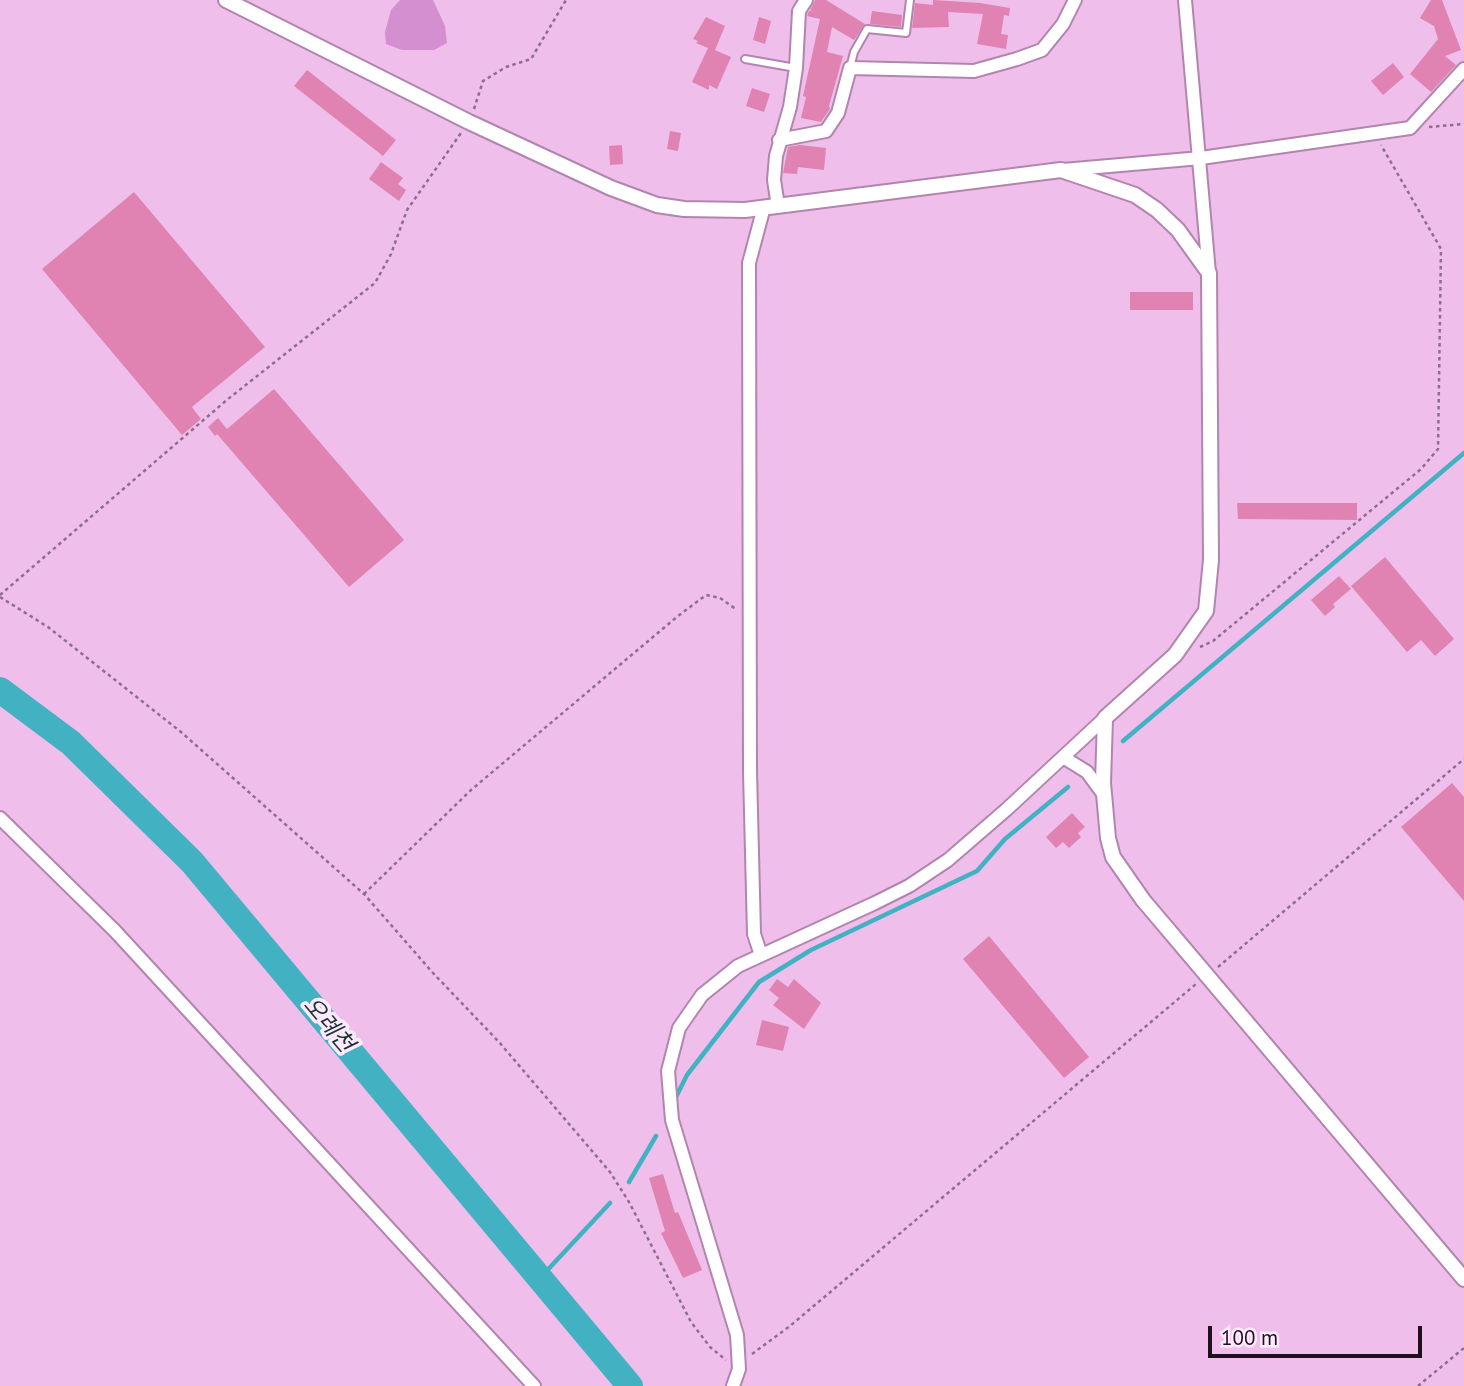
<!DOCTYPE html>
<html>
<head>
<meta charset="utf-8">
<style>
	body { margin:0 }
	#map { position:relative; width:1464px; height:1386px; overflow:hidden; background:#efbeeb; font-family:"PT Sans",sans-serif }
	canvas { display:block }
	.scale { position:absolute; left:1208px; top:1326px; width:214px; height:32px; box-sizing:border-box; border:4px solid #200f1f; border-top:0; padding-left:9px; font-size:21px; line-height:24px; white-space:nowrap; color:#200f1f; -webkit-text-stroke:5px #feeafc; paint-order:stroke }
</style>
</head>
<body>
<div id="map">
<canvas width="1464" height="1386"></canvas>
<div class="scale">100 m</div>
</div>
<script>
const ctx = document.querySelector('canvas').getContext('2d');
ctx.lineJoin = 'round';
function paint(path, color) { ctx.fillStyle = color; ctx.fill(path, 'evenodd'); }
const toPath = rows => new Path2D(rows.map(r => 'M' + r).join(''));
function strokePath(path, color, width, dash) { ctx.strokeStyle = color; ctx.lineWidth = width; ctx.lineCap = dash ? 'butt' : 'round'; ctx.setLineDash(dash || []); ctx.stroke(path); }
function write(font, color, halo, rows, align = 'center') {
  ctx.font = font + ' "PT Sans","Noto Sans KR",sans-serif'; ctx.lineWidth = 7; ctx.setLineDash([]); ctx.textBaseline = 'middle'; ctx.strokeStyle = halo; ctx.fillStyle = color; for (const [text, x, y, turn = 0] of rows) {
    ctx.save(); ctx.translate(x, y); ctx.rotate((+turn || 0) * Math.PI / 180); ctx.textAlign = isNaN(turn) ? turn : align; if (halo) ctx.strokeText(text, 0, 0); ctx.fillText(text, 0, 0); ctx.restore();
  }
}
const green = toPath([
	[400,0,433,0,445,26,447,43,434,50,402,50,386,44,385,32,391,10]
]);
const stream = toPath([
	[1123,741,1464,453],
	[675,1099,687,1075,759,982,811,950,977,871,1005,839,1068,787],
	[629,1182,656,1136],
	[540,1278,610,1203]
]);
const river = toPath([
	[0,690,71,743,192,862,630,1386]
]);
const building = toPath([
	[815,0,826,0,865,24,854,40,832,27,827,52,843,56,829,106,830,109,821,122,801,118,806,97,803,96,820,19,807,16,809,11,812,11,810,10],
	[933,0,980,3,1010,8,1009,16,1004,15,1001,34,1008,35,1006,49,977,44,983,14,948,12,949,27,912,28,915,3,933,5],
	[1431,0,1442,0,1461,50,1445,56,1456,65,1431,92,1410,74,1438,39,1434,26,1420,18],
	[872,11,902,15,901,27,870,24],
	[706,17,725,26,715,50,731,57,717,89,709,85,709,90,692,82,708,48,696,43,698,41,693,39],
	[759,17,771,21,765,44,753,40],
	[1393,63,1404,77,1383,95,1371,81],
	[307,70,396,140,383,156,294,86],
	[752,88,770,94,764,112,746,106],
	[670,131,681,133,678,151,667,149],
	[622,145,623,164,610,165,609,146],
	[800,145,826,148,824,170,798,167,797,174,783,173,788,147],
	[381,162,403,178,398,184,406,190,399,201,369,179],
	[134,192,265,347,192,407,201,419,182,435,42,269],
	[1130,292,1193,292,1193,310,1130,310],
	[274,389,404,540,349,587,217,434,215,436,208,427,218,418,227,429],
	[1237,503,1357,503,1357,520,1238,519],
	[1385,557,1454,639,1435,656,1421,640,1407,652,1351,586],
	[1339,576,1351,589,1333,604,1335,607,1325,616,1311,600],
	[1452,783,1464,797,1464,901,1401,827],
	[1072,813,1085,827,1078,833,1081,837,1069,848,1063,842,1056,848,1046,837],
	[989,936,1089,1057,1064,1078,963,959],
	[777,979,788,987,794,979,821,1003,804,1029,773,1005,779,998,769,990],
	[762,1020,789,1027,783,1051,756,1045],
	[663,1174,675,1213,678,1212,702,1270,683,1278,661,1233,665,1231,649,1178]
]);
const path = toPath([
	[474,109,483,81,506,67,531,59,566,0],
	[1429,127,1464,124],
	[0,595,228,399,375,283,391,254,407,210,461,133],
	[0,597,48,627,181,732,364,894,433,973,499,1042,610,1172,629,1202,691,1322,710,1347,726,1360],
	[1200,647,1213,641,1421,469,1438,449,1441,249,1381,145],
	[364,894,471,790,678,616,706,595,720,598,737,610],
	[1218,967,1464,759],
	[752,1354,790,1326,1196,984],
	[1418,1386,1464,1348]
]);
const service = toPath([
	[745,59,796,68],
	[850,68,854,52,867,29,906,33,910,0]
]);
const minor = toPath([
	[1185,0,1209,273],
	[779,140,826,131,838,113,850,68,974,71,1017,59,1042,50,1063,24,1075,0],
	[1063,170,1201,158,1410,128,1464,69],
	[778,206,774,180,776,156,790,107,796,68,799,11,806,0],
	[1063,757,1087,772,1104,795],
	[0,818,115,931,534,1386],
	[761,955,754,934,750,771,749,263,764,207],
	[733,1386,739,1369,737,1335,672,1120,668,1071,679,1028,702,995,738,966,875,903,909,886,948,860,1007,809,1105,718]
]);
const tertiary = toPath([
	[226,0,469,122,611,188,657,205,684,209,745,210,1061,170,1135,195,1157,210,1178,230,1209,273,1211,560,1206,611,1175,655,1105,718,1103,783,1108,838,1113,857,1143,900,1464,1279]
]);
const waterNames = [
	["오례천",328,1025,50]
];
paint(green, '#d38fcf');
strokePath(stream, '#42b2c3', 4.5);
strokePath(river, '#42b2c3', 26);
paint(building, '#e083b3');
strokePath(service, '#b285af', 10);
strokePath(minor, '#b285af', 16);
strokePath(tertiary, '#b285af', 18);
strokePath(path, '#8f6d8d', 2.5, [3.5, 3.5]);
strokePath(service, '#fff', 6);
strokePath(minor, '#fff', 12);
strokePath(tertiary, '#fff', 14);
write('italic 23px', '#193236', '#feeafc', waterNames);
</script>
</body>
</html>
